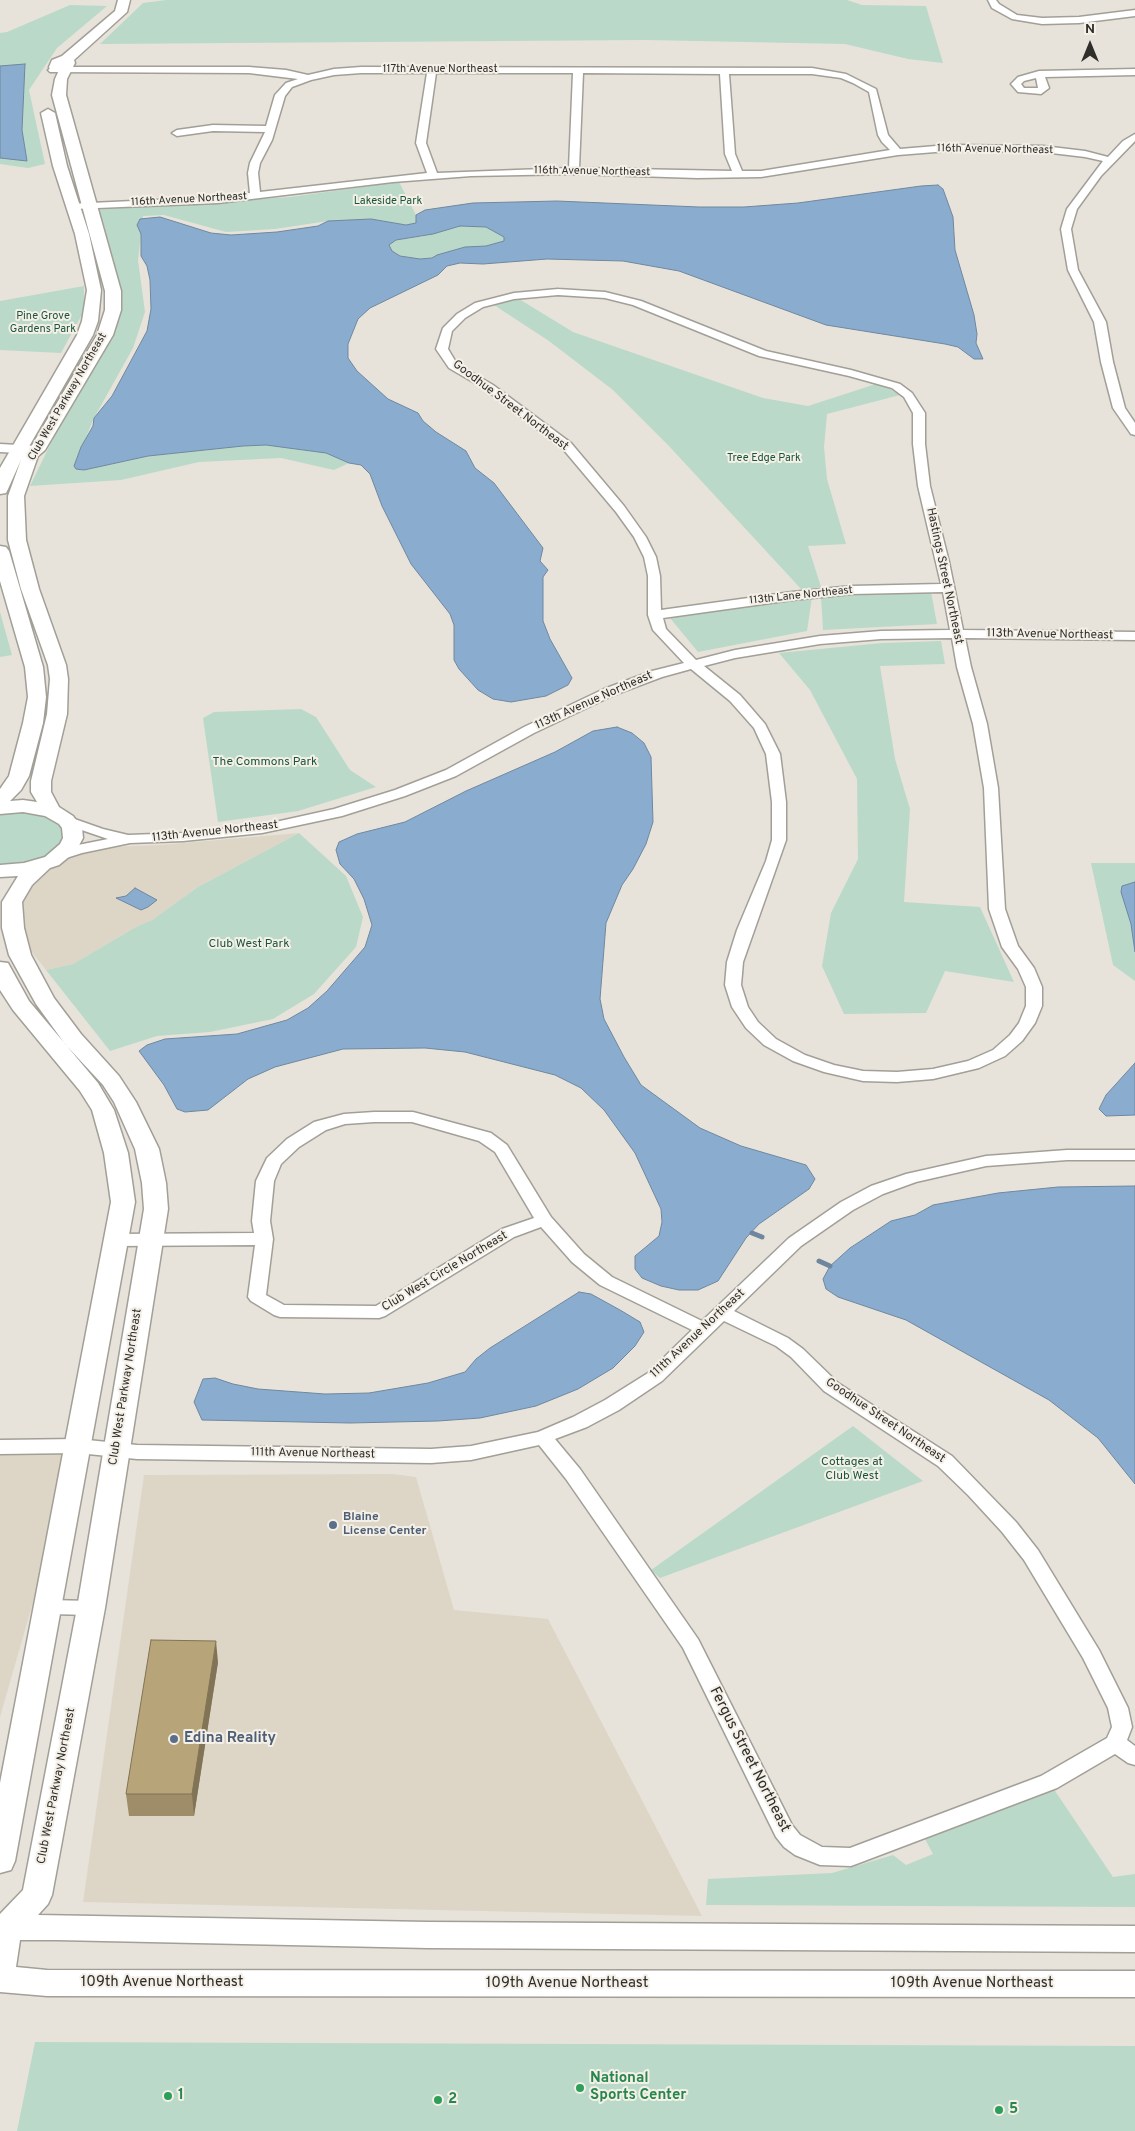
<!DOCTYPE html>
<html>
<head>
<meta charset="utf-8">
<style>
	body { margin:0 }
	#map { position:relative; width:1135px; height:2131px; overflow:hidden; background:#e7e3da; font-family:Overpass,sans-serif }
	canvas { display:block }
	.north { position:absolute; left:1065px; top:20px; width:50px; height:50px; -webkit-text-stroke:4px #f4f0e7; paint-order:stroke; rotate:0deg; font-size:14px; font-weight:700; line-height:20px; text-align:center; color:#2f2e2b }
	.north::after { content:''; display:block; margin:auto; width:18px; height:22px; background:#2f2e2b; clip-path:polygon(50% 0,100% 100%,50% 72%,0 100%) }
</style>
</head>
<body>
<div id="map">
<canvas width="1135" height="2131"></canvas>
<div class="north">N</div>
</div>
<script>
const ctx = document.querySelector('canvas').getContext('2d');
ctx.lineJoin = 'round';
function paint(path, color) { ctx.fillStyle = color; ctx.fill(path, 'evenodd'); }
const toPath = rows => new Path2D(rows.map(r => 'M' + r).join(''));
function strokePath(path, color, width, dash) { ctx.strokeStyle = color; ctx.lineWidth = width; ctx.lineCap = dash ? 'butt' : 'round'; ctx.setLineDash(dash || []); ctx.stroke(path); }
function write(font, color, halo, rows, align = 'center') {
  ctx.font = font + ' Overpass,sans-serif'; ctx.lineWidth = 4; ctx.setLineDash([]); ctx.textBaseline = 'middle'; ctx.strokeStyle = halo; ctx.fillStyle = color; for (const [text, x, y, turn = 0] of rows) {
    ctx.save(); ctx.translate(x, y); ctx.rotate((+turn || 0) * Math.PI / 180); ctx.textAlign = isNaN(turn) ? turn : align; if (halo) ctx.strokeText(text, 0, 0); ctx.fillText(text, 0, 0); ctx.restore();
  }
}
const built = toPath([
	[299,833,198,887,152,920,136,927,73,964,46,970,28,947,19,902,36,875,54,862,80,852,106,847,160,845],
	[0,1445,78,1446,0,1717],
	[393,1474,416,1477,454,1610,548,1619,702,1916,83,1902,144,1475]
]);
const green = toPath([
	[166,0,847,0,862,5,926,6,943,63,908,59,845,44,646,40,100,44,143,3],
	[70,5,107,6,57,48,29,90,45,164,28,168,0,164,0,33,7,32],
	[399,182,416,215,416,223,406,225,371,219,355,220,328,221,275,229,226,232,164,215,143,216,138,260,145,312,133,348,94,418,74,466,76,469,84,470,148,456,243,446,266,445,326,453,349,463,334,470,281,458,199,462,121,480,30,486,66,412,114,324,119,282,103,222,92,210,290,197],
	[460,226,486,227,505,237,504,241,486,246,465,247,437,255,432,258,420,259,400,256,392,251,389,245,396,240,424,236],
	[84,286,84,311,61,353,0,350,0,301],
	[519,299,573,332,763,398,808,406,879,383,900,395,827,414,824,447,827,479,846,544,808,546,821,587,802,590,668,445,613,390,549,341,494,305],
	[931,592,937,624,823,630,821,597],
	[812,597,807,631,698,652,670,618],
	[0,612,12,655,0,657],
	[941,641,945,664,880,666,895,759,910,809,904,902,980,907,1014,982,945,971,926,1013,844,1014,822,966,831,913,858,859,857,779,810,690,779,653,882,643],
	[301,709,316,717,350,770,376,787,298,811,218,822,203,718,214,712],
	[16,810,46,815,56,821,61,829,62,838,57,847,48,855,34,861,17,865,0,866,0,812],
	[299,833,346,876,363,917,356,947,314,994,273,1019,210,1032,157,1036,110,1051,46,970,73,964,136,927,152,920,198,887],
	[1091,863,1135,863,1135,981,1113,965],
	[853,1426,923,1481,660,1578,651,1570],
	[1049,1782,1113,1877,1135,1874,1135,1907,706,1905,708,1879,832,1873,893,1855,906,1865,933,1854,925,1839],
	[35,2042,1135,2046,1135,2131,17,2131]
]);
const water = toPath([
	[25,64,22,130,27,161,0,158,0,66,25,64],
	[938,185,943,189,953,217,955,250,974,315,977,334,976,343,983,359,974,359,958,347,945,344,826,325,679,271,623,261,547,259,483,264,460,263,447,266,438,275,370,308,358,319,348,344,348,358,357,371,388,399,418,413,423,421,436,432,466,451,475,468,494,483,543,548,540,561,548,570,543,577,543,621,550,639,572,678,568,685,546,696,511,702,493,699,478,690,459,669,454,660,454,625,450,614,411,564,382,506,370,474,361,465,349,463,326,453,266,445,243,446,148,456,84,470,76,469,74,466,81,447,93,426,94,418,112,396,147,331,151,309,150,280,147,266,141,256,141,234,137,225,140,219,160,217,211,233,231,235,277,232,318,226,328,221,371,219,406,225,416,223,416,215,425,210,473,203,557,201,699,207,744,207,798,203,921,186,938,185],
	[460,226,486,227,504,237,504,241,486,246,465,247,437,255,432,258,420,259,400,256,392,251,389,245,396,240,433,234,460,226],
	[617,727,632,733,644,743,651,757,653,822,646,844,633,869,622,885,606,923,600,999,604,1019,624,1057,641,1085,700,1128,741,1146,806,1165,815,1179,809,1189,759,1224,746,1238,718,1281,698,1290,679,1290,661,1286,642,1278,635,1269,635,1256,659,1236,662,1222,661,1209,635,1153,604,1110,581,1088,555,1075,465,1052,425,1048,343,1049,275,1067,248,1079,208,1110,185,1112,177,1109,164,1085,139,1051,147,1045,165,1039,237,1034,287,1020,308,1008,327,991,365,947,372,925,364,899,354,879,340,864,336,850,339,842,357,834,405,822,466,791,555,752,593,731,617,727],
	[1135,882,1135,952,1131,924,1121,892,1122,886,1135,882],
	[135,888,157,900,148,907,141,910,116,898,126,896,135,888],
	[1135,1063,1135,1115,1106,1116,1099,1109,1106,1095,1135,1063],
	[1135,1186,1135,1484,1098,1438,1049,1400,906,1320,838,1297,826,1289,823,1279,830,1266,850,1248,891,1221,915,1215,933,1205,998,1193,1058,1187,1135,1186],
	[579,1292,591,1294,620,1310,640,1322,644,1332,635,1346,613,1368,578,1389,536,1406,480,1418,438,1421,350,1423,202,1420,194,1402,203,1379,215,1378,233,1384,258,1389,325,1394,369,1393,428,1383,465,1372,476,1359,490,1348,579,1292]
]);
const stream = toPath([
	[752,1233,762,1237],
	[819,1261,830,1266]
]);
const street = toPath([
	[988,0,996,0,999,4,1017,15,1042,18,1079,17,1135,10,1135,16,1079,23,1042,24,1012,19,992,8,988,0],
	[53,67,249,67,286,70,308,75,334,69,361,67,812,68,846,74,876,89,888,135,900,149,948,145,1043,146,1085,151,1108,157,1123,141,1135,134,1135,141,1101,176,1077,209,1071,229,1078,270,1106,322,1113,362,1125,408,1135,423,1135,435,1131,434,1113,408,1101,362,1094,322,1068,270,1061,229,1067,209,1103,161,1085,157,1043,152,948,151,898,155,761,177,697,178,574,174,471,176,393,182,218,203,73,209,68,206,69,204,218,197,250,193,248,173,250,163,265,132,213,131,177,136,172,133,177,130,213,125,266,126,275,95,286,83,298,79,249,73,50,72,48,70,53,67],
	[361,73,427,73,416,143,427,173,260,192,258,173,260,163,272,140,285,96,292,87,311,80,334,75,361,73],
	[436,73,573,73,569,168,437,173,426,143,436,73],
	[583,73,720,74,725,154,732,171,579,168,583,73],
	[729,74,812,74,841,78,853,83,869,92,878,135,882,142,890,150,761,171,742,171,735,154,729,74],
	[1135,69,1135,75,1045,77,1049,88,1041,94,1018,92,1011,84,1018,77,1039,71,1135,69],
	[1036,78,1038,88,1024,88,1021,84,1024,81,1036,78],
	[558,289,605,292,641,301,766,351,851,370,900,384,912,393,925,413,925,444,930,486,949,562,963,630,1135,632,1135,640,965,638,971,667,987,724,998,788,1005,909,1018,946,1034,968,1042,987,1042,1006,1035,1023,1022,1041,1005,1056,979,1068,933,1079,897,1082,863,1081,824,1072,793,1061,764,1045,746,1028,732,1007,725,985,727,962,737,930,766,861,772,840,772,802,766,754,754,728,730,701,691,669,662,677,614,695,534,733,456,776,405,796,342,816,262,833,183,841,130,843,82,853,60,860,55,859,53,856,55,853,73,846,108,839,61,823,59,820,61,817,66,816,103,829,128,835,183,833,262,825,334,809,395,790,446,770,524,727,604,689,652,671,684,663,653,630,648,615,648,576,644,557,634,537,616,512,563,449,485,389,449,368,436,349,443,328,457,314,475,303,514,293,558,289],
	[558,295,605,298,633,305,759,356,849,376,892,388,904,397,913,413,913,444,918,486,941,584,852,586,792,592,661,610,660,576,656,557,646,537,624,506,571,443,493,385,457,364,448,349,452,331,465,318,483,307,514,299,558,295],
	[943,592,950,630,881,631,820,636,735,650,696,660,666,629,663,618,792,600,852,594,943,592],
	[952,638,957,667,973,724,984,788,989,909,1002,947,1018,969,1026,987,1026,1006,1019,1023,1010,1035,993,1050,968,1061,933,1069,897,1072,863,1071,834,1065,805,1055,776,1039,758,1022,748,1007,741,985,743,962,786,840,786,802,780,754,765,724,740,695,704,666,735,658,820,644,881,639,952,638],
	[0,444,37,446,43,450,37,454,0,452,0,444],
	[374,1112,413,1112,491,1133,507,1145,551,1217,584,1254,612,1277,702,1321,789,1238,841,1202,871,1186,906,1174,986,1156,1067,1150,1135,1150,1135,1160,1067,1160,986,1166,916,1182,883,1194,853,1210,801,1246,734,1311,788,1338,803,1349,838,1383,952,1456,1016,1522,1038,1550,1099,1650,1128,1708,1132,1727,1127,1740,1135,1746,1135,1765,1128,1763,1115,1754,1057,1788,859,1863,851,1866,820,1865,795,1855,784,1847,776,1837,683,1648,566,1479,539,1445,471,1460,431,1463,137,1459,78,1453,0,1454,0,1440,78,1439,137,1445,431,1449,471,1446,538,1432,573,1417,605,1400,648,1373,692,1330,600,1285,572,1262,541,1227,514,1237,385,1316,379,1318,280,1317,274,1315,251,1301,248,1297,255,1245,117,1246,111,1244,108,1240,111,1236,117,1234,254,1233,252,1221,256,1181,267,1158,287,1139,314,1122,344,1114,374,1112],
	[374,1122,412,1122,479,1141,495,1152,534,1218,502,1229,376,1306,284,1305,266,1295,273,1239,270,1221,274,1181,281,1164,299,1147,326,1130,345,1124,374,1122],
	[724,1321,776,1346,791,1357,824,1391,938,1466,968,1495,1002,1532,1024,1560,1083,1658,1108,1708,1112,1727,1107,1738,1041,1776,850,1848,822,1847,800,1835,792,1825,698,1639,580,1469,555,1439,587,1427,619,1410,662,1381,724,1321],
	[49,1600,91,1601,98,1603,101,1608,98,1613,91,1615,49,1614,42,1612,39,1607,42,1602,49,1600]
]);
const secondary = toPath([
	[118,0,130,0,127,12,74,60,75,63,67,79,66,95,121,291,121,310,113,335,45,450,38,456,24,496,26,540,39,589,66,665,68,679,67,714,51,781,51,792,59,807,73,816,82,828,83,838,76,851,59,865,50,868,32,885,22,902,24,928,31,955,54,998,81,1034,119,1076,136,1102,159,1149,166,1183,168,1209,105,1608,52,1895,48,1904,38,1915,428,1922,1135,1926,1135,1952,428,1948,57,1940,20,1940,16,1967,47,1970,1135,1971,1135,1997,47,1996,0,1992,0,1914,23,1890,77,1608,144,1209,142,1183,135,1149,114,1102,103,1085,65,1044,36,1004,9,955,2,928,2,902,18,876,0,877,0,865,24,863,45,857,60,844,63,838,62,828,59,824,45,816,23,812,0,814,0,789,9,776,23,723,28,697,25,667,0,581,0,546,6,547,9,551,43,667,46,697,43,723,29,776,21,790,10,801,23,800,37,802,31,792,31,781,47,714,50,679,48,665,21,589,8,540,8,496,21,460,8,489,6,493,0,494,0,468,77,335,82,321,87,290,75,234,53,166,41,113,48,109,55,113,67,166,89,234,101,290,98,321,93,335,27,450,31,447,97,335,105,310,105,291,52,95,55,79,59,70,50,70,49,67,52,60,62,56,115,11,118,0],
	[0,962,8,963,29,1001,98,1083,114,1110,128,1153,135,1202,15,1861,11,1870,0,1873,0,1783,111,1202,104,1153,92,1110,80,1091,13,1010,0,990,0,962]
]);
const wall = toPath([
	[218,1662,194,1816,129,1816,126,1794]
]);
const shadedWall = toPath([
	[216,1641,218,1662,194,1816,192,1794]
]);
const building = toPath([
	[151,1640,216,1641,192,1794,126,1794,151,1640]
]);
const markers = [
	[333,1525,5,"#5c6f8a"],
	[174,1739,5,"#5c6f8a"],
	[580,2088,5,"#2e9e5b"],
	[168,2096,5,"#2e9e5b"],
	[438,2100,5,"#2e9e5b"],
	[999,2110,5,"#2e9e5b"]
];
const farStreetnames = [
	["117th Avenue Northeast",440,70],
	["116th Avenue Northeast",995,150,1],
	["116th Avenue Northeast",592,172,1],
	["116th Avenue Northeast",189,200,-3],
	["Club West Parkway Northeast",68,397,-60],
	["113th Lane Northeast",801,596,-6]
];
const farParknames = [
	["Lakeside Park",388,202],
	["Pine Grove",43,317],
	["Gardens Park",43,330],
	["Tree Edge Park",764,459]
];
const streetNames = [
	["Goodhue Street Northeast",510,406,37],
	["Hastings Street Northeast",944,576,78],
	["113th Avenue Northeast",1050,635,1],
	["113th Avenue Northeast",594,701,-24],
	["113th Avenue Northeast",215,832,-6],
	["Club West Circle Northeast",445,1272,-31],
	["111th Avenue Northeast",698,1334,-43],
	["Club West Parkway Northeast",126,1387,-81],
	["Goodhue Street Northeast",885,1421,34],
	["111th Avenue Northeast",313,1454,1],
	["Club West Parkway Northeast",57,1786,-79]
];
const parkNames = [
	["The Commons Park",265,763],
	["Club West Park",249,945],
	["Cottages at",852,1463],
	["Club West",852,1477]
];
const serviceNames = [
	["Blaine",343,1518],
	["License Center",343,1532]
];
const nearServicenames = [
	["Edina Reality",184,1739]
];
const nearStreetnames = [
	["Fergus Street Northeast",749,1760,63],
	["109th Avenue Northeast",162,1983],
	["109th Avenue Northeast",567,1984],
	["109th Avenue Northeast",972,1984]
];
const nearLeisurenames = [
	["National",590,2079],
	["Sports Center",590,2096],
	["1",178,2096],
	["2",448,2100],
	["5",1009,2110]
];
paint(built, '#ddd6c7');
paint(green, '#bad9c9');
paint(water, '#8aadcf');
strokePath(water, '#6f879e', 1);
strokePath(stream, '#6f879e', 5);
strokePath(street, '#a29f97', 3);
strokePath(secondary, '#a29f97', 3);
paint(street, '#fff');
paint(secondary, '#fff');
paint(wall, '#9e8d68');
paint(shadedWall, '#817355');
paint(building, '#b8a479');
strokePath(building, '#817355', 1);
for (const [x, y, r, color] of markers) { const dot = new Path2D(); dot.arc(x, y, r, 0, 2 * Math.PI); ctx.fillStyle = color; ctx.fill(dot); strokePath(dot, '#f4f0e7', 2); }
write('11px', '#2f2e2b', '#f4f0e7', farStreetnames);
write('11px', '#19553d', '#f4f0e7', farParknames);
write('12px', '#2f2e2b', '#f4f0e7', streetNames);
write('12px', '#19553d', '#f4f0e7', parkNames);
write('bold 12px', '#4e5e75', '#f4f0e7', serviceNames, 'left');
write('bold 15px', '#4e5e75', '#f4f0e7', nearServicenames, 'left');
write('15px', '#2f2e2b', '#f4f0e7', nearStreetnames);
write('bold 15px', '#27864d', '#f4f0e7', nearLeisurenames, 'left');
</script>
</body>
</html>
